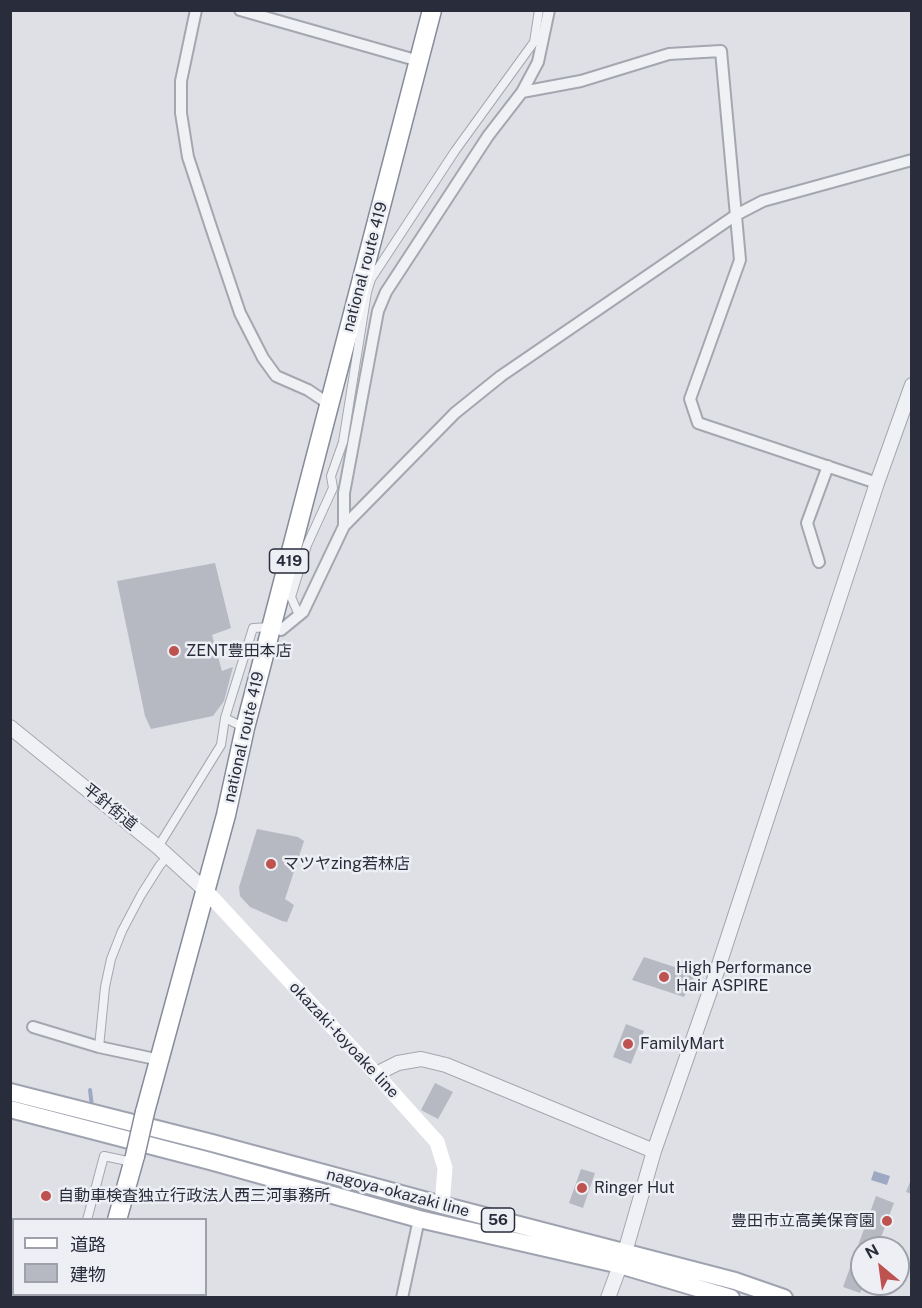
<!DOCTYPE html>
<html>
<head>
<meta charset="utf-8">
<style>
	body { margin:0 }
	#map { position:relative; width:922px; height:1308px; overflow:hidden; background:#dee0e6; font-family:"Public Sans","Noto Sans JP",sans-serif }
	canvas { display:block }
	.frame { position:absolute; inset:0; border:12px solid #292d3b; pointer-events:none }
	.legend { position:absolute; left:12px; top:1218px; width:195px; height:78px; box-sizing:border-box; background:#edeff4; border:2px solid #9fa1aa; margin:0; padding:8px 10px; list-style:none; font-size:18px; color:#292d3b }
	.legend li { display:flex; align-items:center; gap:12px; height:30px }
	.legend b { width:30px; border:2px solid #9fa1aa }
	.north { position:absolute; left:850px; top:1236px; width:60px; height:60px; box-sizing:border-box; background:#edeff4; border:2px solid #9fa1aa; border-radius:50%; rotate:331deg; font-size:16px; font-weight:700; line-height:24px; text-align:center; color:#292d3b }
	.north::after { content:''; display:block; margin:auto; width:21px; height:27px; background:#bd5251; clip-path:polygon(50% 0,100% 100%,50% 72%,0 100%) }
</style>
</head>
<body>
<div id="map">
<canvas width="922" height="1308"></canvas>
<div class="frame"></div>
<ul class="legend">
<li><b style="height:8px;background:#fff"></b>道路</li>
<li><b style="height:16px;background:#b6b9c2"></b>建物</li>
</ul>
<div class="north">N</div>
</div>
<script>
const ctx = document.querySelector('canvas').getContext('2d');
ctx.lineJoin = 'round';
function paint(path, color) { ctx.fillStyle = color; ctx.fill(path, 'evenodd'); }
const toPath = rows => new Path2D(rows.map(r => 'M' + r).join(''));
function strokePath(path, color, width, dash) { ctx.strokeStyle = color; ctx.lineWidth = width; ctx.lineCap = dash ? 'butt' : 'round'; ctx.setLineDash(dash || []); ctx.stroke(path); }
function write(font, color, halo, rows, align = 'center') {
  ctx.font = font + ' "Public Sans","Noto Sans JP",sans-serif'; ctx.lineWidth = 5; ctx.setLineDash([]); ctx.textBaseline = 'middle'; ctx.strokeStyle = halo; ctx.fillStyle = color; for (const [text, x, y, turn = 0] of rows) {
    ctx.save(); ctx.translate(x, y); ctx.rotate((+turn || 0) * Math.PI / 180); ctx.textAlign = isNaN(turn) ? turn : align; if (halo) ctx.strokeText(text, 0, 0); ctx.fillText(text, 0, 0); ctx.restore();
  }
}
const water = toPath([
	[874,1171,890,1176,887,1185,871,1180]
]);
const stream = toPath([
	[90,1090,92,1107]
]);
const building = toPath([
	[215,563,231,628,212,635,222,671,233,667,224,701,213,716,151,729,145,716,117,581],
	[257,829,298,837,304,841,285,899,294,905,287,922,282,921,250,907,240,896,239,887],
	[644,957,696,974,684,997,632,980],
	[626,1024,644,1031,631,1064,613,1057],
	[435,1083,453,1092,438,1119,421,1110],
	[581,1169,595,1173,583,1208,569,1203],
	[912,1177,912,1194,906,1192],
	[876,1196,894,1203,877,1248,862,1248,862,1284,864,1284,860,1293,843,1287]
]);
const pedestrian = toPath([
	[299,615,291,597,307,545,333,488,331,476,343,442,367,292,371,279,455,151,534,42,539,10],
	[225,718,245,728],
	[158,847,221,745,225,718,253,628,271,627],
	[99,1047,105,987,111,959,122,931,141,895,160,865,168,856],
	[87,1220,104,1156,132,1162],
	[66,1298,66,1294]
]);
const minor = toPath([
	[196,10,181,81,181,113,188,157,212,230,240,313,263,358,276,376,308,390,329,404],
	[240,10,419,61],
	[522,92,581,81,669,54,721,51,740,260,690,399,698,423,877,483],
	[344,526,344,493,378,311,386,292,488,136,522,92,538,62,549,10],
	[819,562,807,523,828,466],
	[272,627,281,630,303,612,344,526,455,413,501,376,736,215,763,201,912,160],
	[33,1027,99,1047,160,1060],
	[402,1298,419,1219]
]);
const tertiary = toPath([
	[10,727,158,847,206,891],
	[376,1074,398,1063,421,1059,446,1065,654,1151],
	[608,1298,625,1252,654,1151,716,974,877,483,912,385]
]);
const secondary = toPath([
	[206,891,376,1074,437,1142,445,1168,442,1205]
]);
const primary = toPath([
	[10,1092,212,1143,442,1205,735,1281,784,1298],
	[10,1109,210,1161,419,1219,620,1265,731,1298]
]);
const trunk = toPath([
	[145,1112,226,815,245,728,432,10],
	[117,1220,135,1156],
	[94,1298,95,1294]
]);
const trunkBridge = toPath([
	[135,1156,145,1112]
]);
const markers = [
	[174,651,6,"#bd5251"],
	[271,864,6,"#bd5251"],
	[664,977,6,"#bd5251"],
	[628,1044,6,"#bd5251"],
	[582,1188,6,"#bd5251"],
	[46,1196,6,"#bd5251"],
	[887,1221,6,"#bd5251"]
];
const shields = [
	[289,561,39],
	[498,1220,33]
];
const shieldNames = [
	["419",289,561],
	["56",498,1220]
];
const streetNames = [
	["national route 419",365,267,-75],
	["national route 419",244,737,-77],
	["平針街道",110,807,39],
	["okazaki-toyoake line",344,1040,47],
	["nagoya-okazaki line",398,1193,15]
];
const poiNames = [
	["ZENT豊田本店",186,651],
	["マツヤzing若林店",283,864],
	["High Performance",676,968],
	["Hair ASPIRE",676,986],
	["FamilyMart",640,1044],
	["Ringer Hut",594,1188],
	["自動車検査独立行政法人西三河事務所",58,1196],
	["豊田市立高美保育園",875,1221,"right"]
];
paint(water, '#9da9c2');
strokePath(stream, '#9da9c2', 4);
paint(building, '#b6b9c2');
strokePath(pedestrian, '#a4a7af', 10);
strokePath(minor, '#a4a7af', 14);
strokePath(tertiary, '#a4a7af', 16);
strokePath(primary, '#9fa3b0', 20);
strokePath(trunk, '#878c9b', 21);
strokePath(pedestrian, '#f0f1f5', 8);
strokePath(minor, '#f0f1f5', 10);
strokePath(tertiary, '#f0f1f5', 14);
strokePath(secondary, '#fff', 15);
strokePath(primary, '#fff', 16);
strokePath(trunk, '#fff', 18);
strokePath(trunkBridge, '#878c9b', 21, []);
strokePath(trunkBridge, '#fff', 18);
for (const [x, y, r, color] of markers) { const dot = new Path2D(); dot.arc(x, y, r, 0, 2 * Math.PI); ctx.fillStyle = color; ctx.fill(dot); strokePath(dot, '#edeff4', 2); }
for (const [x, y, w] of shields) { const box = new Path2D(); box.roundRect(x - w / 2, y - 12, w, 24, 4.5); ctx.fillStyle = '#edeff4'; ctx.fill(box); strokePath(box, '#292d3b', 1.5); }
write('bold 15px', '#292d3b', null, shieldNames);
write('16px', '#292d3b', '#edeff4', streetNames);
write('16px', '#292d3b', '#edeff4', poiNames, 'left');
</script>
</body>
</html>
